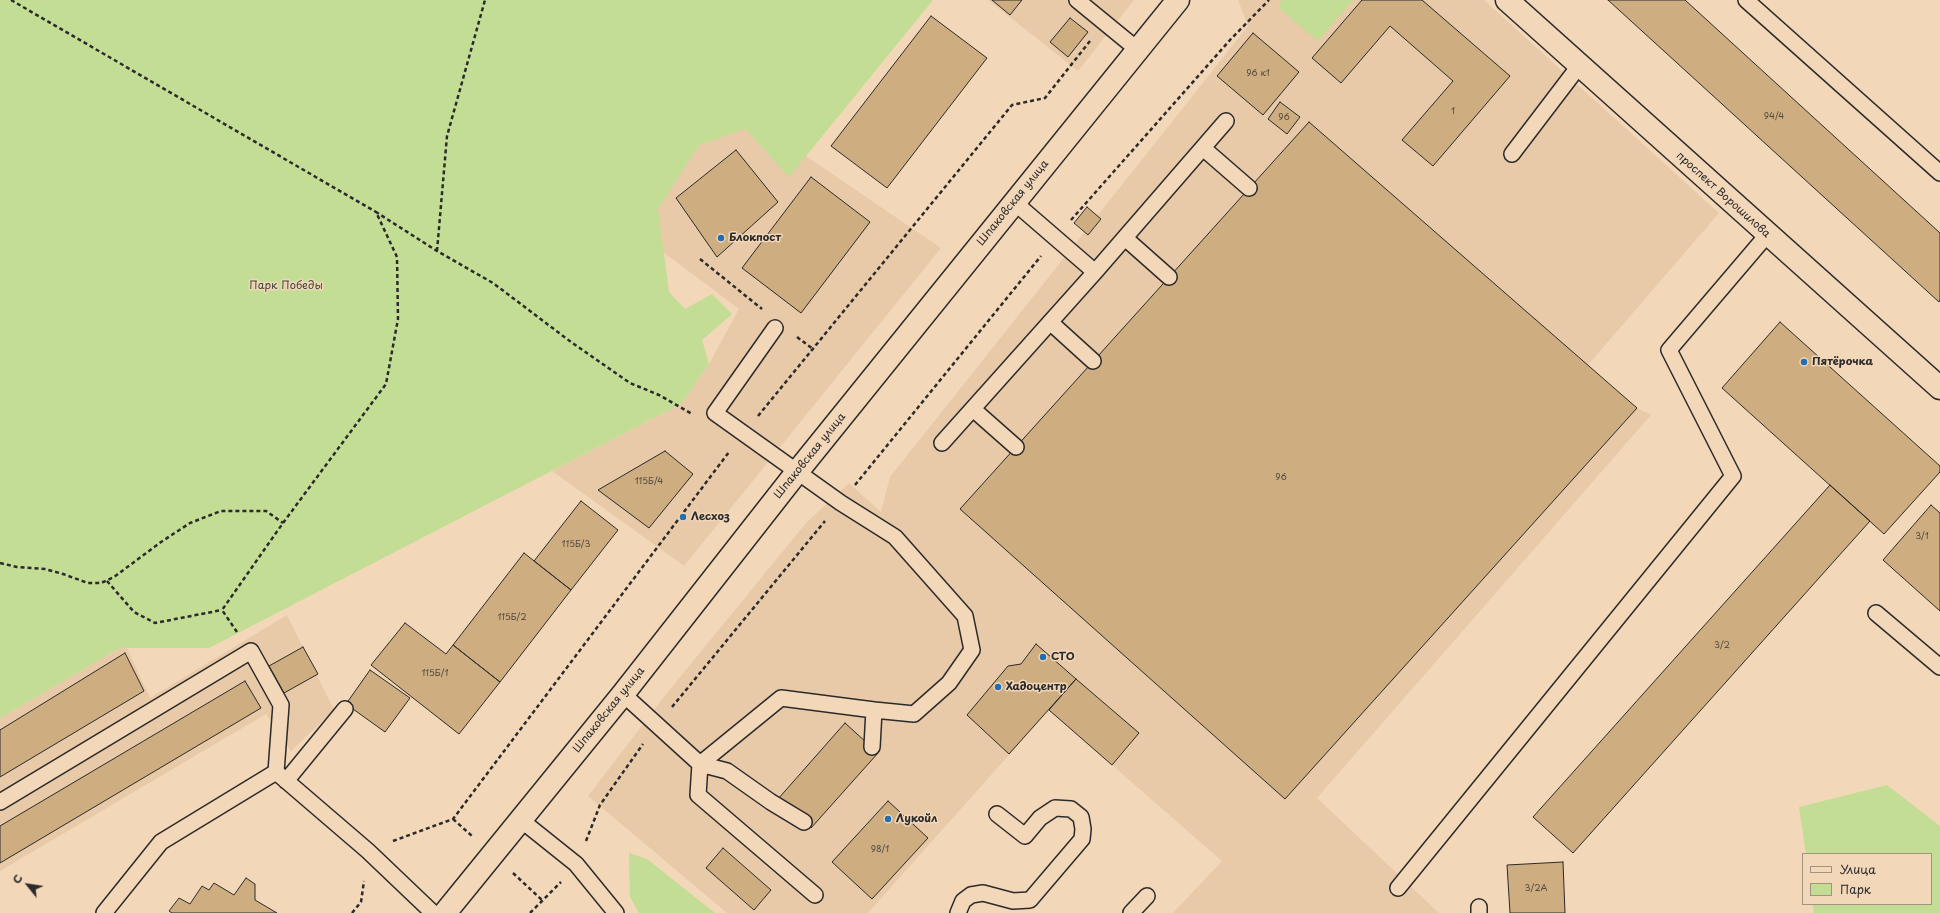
<!DOCTYPE html>
<html>
<head>
<meta charset="utf-8">
<style>
	body { margin:0 }
	#map { position:relative; width:1940px; height:913px; overflow:hidden; background:#f3d7b9; font-family:"Playpen Sans",sans-serif }
	canvas { display:block }
	.legend { position:absolute; left:1802px; top:853px; width:130px; height:52px; box-sizing:border-box; background:#f3d7b9; border:1px solid #a39280; margin:0; padding:5px 7px; list-style:none; font-size:12px; color:#2b2b2b }
	.legend li { display:flex; align-items:center; gap:8px; height:20px }
	.legend b { width:20px; border:1px solid #a39280 }
	.north { position:absolute; left:8px; top:865px; width:40px; height:40px; -webkit-text-stroke:3px #f3d7b9; paint-order:stroke; rotate:300deg; font-size:11px; font-weight:700; line-height:16px; text-align:center; color:#2b2b2b }
	.north::after { content:''; display:block; margin:auto; width:14px; height:18px; background:#2b2b2b; clip-path:polygon(50% 0,100% 100%,50% 72%,0 100%) }
</style>
</head>
<body>
<div id="map">
<canvas width="1940" height="913"></canvas>
<ul class="legend">
<li><b style="height:5px;background:#f3d7b9"></b>Улица</li>
<li><b style="height:11px;background:#c3dd94"></b>Парк</li>
</ul>
<div class="north">С</div>
</div>
<script>
const ctx = document.querySelector('canvas').getContext('2d');
ctx.lineJoin = 'round';
function paint(path, color) { ctx.fillStyle = color; ctx.fill(path, 'evenodd'); }
const toPath = rows => new Path2D(rows.map(r => 'M' + r).join(''));
function strokePath(path, color, width, dash) { ctx.strokeStyle = color; ctx.lineWidth = width; ctx.lineCap = dash ? 'butt' : 'round'; ctx.setLineDash(dash || []); ctx.stroke(path); }
function write(font, color, halo, rows, align = 'center') {
  ctx.font = font + ' "Playpen Sans",sans-serif'; ctx.lineWidth = 3; ctx.setLineDash([]); ctx.textBaseline = 'middle'; ctx.strokeStyle = halo; ctx.fillStyle = color; for (const [text, x, y, turn = 0] of rows) {
    ctx.save(); ctx.translate(x, y); ctx.rotate((+turn || 0) * Math.PI / 180); ctx.textAlign = isNaN(turn) ? turn : align; if (halo) ctx.strokeText(text, 0, 0); ctx.fillText(text, 0, 0); ctx.restore();
  }
}
const built = toPath([
	[988,0,1134,0,1078,71],
	[1238,0,1484,0,1719,213,1588,365,1637,408,1651,415,1317,798,1439,913,1173,913,1222,861,1049,710,868,913,727,913,588,796,667,693,806,523,849,483,881,512,890,477,1248,26],
	[728,103,941,248,684,566,552,471,681,404,709,364,739,309,639,234],
	[287,615,334,710,291,751,266,714,0,871,0,718,120,648,127,648,150,698]
]);
const green = toPath([
	[0,0,933,0,789,177,745,129,699,145,658,209,669,292,685,309,712,294,732,314,702,340,709,364,681,404,209,648,120,648,0,718],
	[1282,0,1353,0,1318,41,1280,9,1279,3],
	[1887,785,1940,826,1940,913,1814,913,1813,904,1931,904,1931,854,1806,854,1799,807],
	[629,853,647,859,715,913,639,913,630,897]
]);
const building = toPath([
	[992,0,1022,0,1010,15,992,0],
	[1362,0,1422,0,1510,76,1433,166,1402,140,1453,81,1390,26,1341,83,1312,58,1362,0],
	[1608,0,1685,0,1940,233,1940,300,1939,302,1608,0],
	[931,16,987,58,887,188,831,146,931,16],
	[1070,18,1088,32,1068,57,1050,42,1070,18],
	[1253,33,1299,72,1263,115,1217,76,1253,33],
	[1280,102,1300,117,1287,134,1268,119,1280,102],
	[1309,122,1637,408,1285,799,960,509,1309,122],
	[736,150,778,202,717,257,676,198,736,150],
	[811,177,870,222,801,313,742,268,811,177],
	[1087,207,1101,219,1088,235,1074,223,1087,207],
	[1780,322,1940,466,1940,472,1884,534,1722,388,1780,322],
	[665,451,693,474,649,528,598,490,665,451],
	[1830,485,1870,521,1573,853,1533,817,1830,485],
	[581,501,618,530,571,590,534,561,581,501],
	[1931,505,1940,513,1940,611,1883,560,1931,505],
	[524,553,571,590,500,682,453,645,524,553],
	[405,623,446,654,453,645,500,682,459,734,371,665,405,623],
	[1036,644,1076,679,1009,754,967,715,1008,666,1021,664,1036,644],
	[303,647,318,674,284,693,269,666,303,647],
	[125,653,144,691,0,777,0,730,125,653],
	[370,670,410,698,385,732,346,704,370,670],
	[1076,679,1139,733,1112,765,1049,710,1076,679],
	[245,681,261,708,0,863,0,826,245,681],
	[845,723,878,753,811,828,778,799,845,723],
	[888,801,928,838,872,899,832,862,888,801],
	[723,848,771,890,754,910,706,868,723,848],
	[1563,862,1565,913,1510,913,1507,865,1563,862],
	[246,878,255,884,255,900,277,913,172,913,169,911,179,898,190,904,202,886,209,890,214,883,234,895,246,878]
]);
const path = toPath([
	[11,0,376,212],
	[1071,220,1230,40,1269,0],
	[437,251,447,136,485,0],
	[700,259,762,309],
	[797,337,813,349],
	[758,416,1012,105,1045,98,1090,41],
	[855,485,1041,256],
	[0,563,17,567,45,569,63,574,88,583,101,583,114,577,161,542,190,523,221,511,266,511,283,523],
	[107,581,134,612,155,623,222,610],
	[237,632,222,610,283,523,386,384,398,319,397,257,376,212,437,251,493,283,571,342,630,383,659,395,692,414],
	[672,707,825,521],
	[453,819,472,836],
	[393,841,453,819,729,452],
	[586,841,600,805,643,744],
	[513,873,542,900],
	[352,913,361,902,364,881],
	[530,913,561,882]
]);
const lane = toPath([
	[1077,0,1138,50],
	[1746,0,1940,173],
	[1203,148,1249,188],
	[1512,154,1579,66],
	[1014,202,1095,272],
	[1125,238,1169,277],
	[1050,322,1093,361],
	[775,328,715,413,841,503,895,537,965,616,972,650,949,683,914,714,874,710,872,747],
	[973,409,1016,447],
	[942,443,1095,272,1226,121],
	[1876,613,1940,667],
	[623,694,700,764,727,771,771,802,804,822],
	[286,781,345,709],
	[0,802,251,651,281,705,276,772],
	[521,820,576,864,616,913],
	[1398,888,1733,476,1669,350,1767,235],
	[815,895,698,795,700,764,781,698,874,710],
	[1479,907,1479,913],
	[104,913,161,842,276,772,368,851,433,913],
	[958,913,963,901,971,895,983,893,1013,901,1030,900,1082,839,1083,829,1081,817,1071,809,1055,808,1040,818,1025,836,997,814],
	[1131,913,1147,896]
]);
const secondary = toPath([
	[1507,0,1940,388],
	[445,913,623,694,797,472,1178,0]
]);
const markers = [
	[721,238,4,"#1f6fb2"],
	[1804,362,4,"#1f6fb2"],
	[683,517,4,"#1f6fb2"],
	[1043,657,4,"#1f6fb2"],
	[998,687,4,"#1f6fb2"],
	[888,819,4,"#1f6fb2"]
];
const numberNames = [
	["96 к1",1258,74],
	["1",1453,112],
	["94/4",1774,117],
	["96",1284,118],
	["96",1281,478],
	["115Б/4",649,482],
	["3/1",1922,537],
	["115Б/3",576,545],
	["115Б/2",512,618],
	["3/2",1722,646],
	["115Б/1",435,674],
	["98/1",880,850],
	["3/2А",1536,889]
];
const streetNames = [
	["проспект Ворошилова",1723,195,42],
	["Шпаковская улица",1013,203,-51],
	["Шпаковская улица",810,456,-51],
	["Шпаковская улица",609,710,-51]
];
const poiNames = [
	["Блокпост",729,238],
	["Пятёрочка",1812,362],
	["Лесхоз",691,517],
	["СТО",1051,657],
	["Хадоцентр",1006,687],
	["Лукойл",896,819]
];
const parkNames = [
	["Парк Победы",286,286]
];
paint(built, '#e8caa8');
paint(green, '#c3dd94');
paint(building, '#cead81');
strokePath(building, '#2b2b2b', 1);
strokePath(lane, '#2b2b2b', 18);
strokePath(secondary, '#2b2b2b', 25);
strokePath(path, '#2b2b2b', 2.5, [4, 3]);
strokePath(lane, '#f3d7b9', 15);
strokePath(secondary, '#f3d7b9', 22);
for (const [x, y, r, color] of markers) { const dot = new Path2D(); dot.arc(x, y, r, 0, 2 * Math.PI); ctx.fillStyle = color; ctx.fill(dot); strokePath(dot, '#f3d7b9', 1.5); }
write('9px', '#544c40', null, numberNames);
write('11px', '#2b2b2b', '#f3d7b9', streetNames);
write('bold 11px', '#2b2b2b', '#f3d7b9', poiNames, 'left');
write('11px', '#42463b', '#f3d7b9', parkNames);
</script>
</body>
</html>
